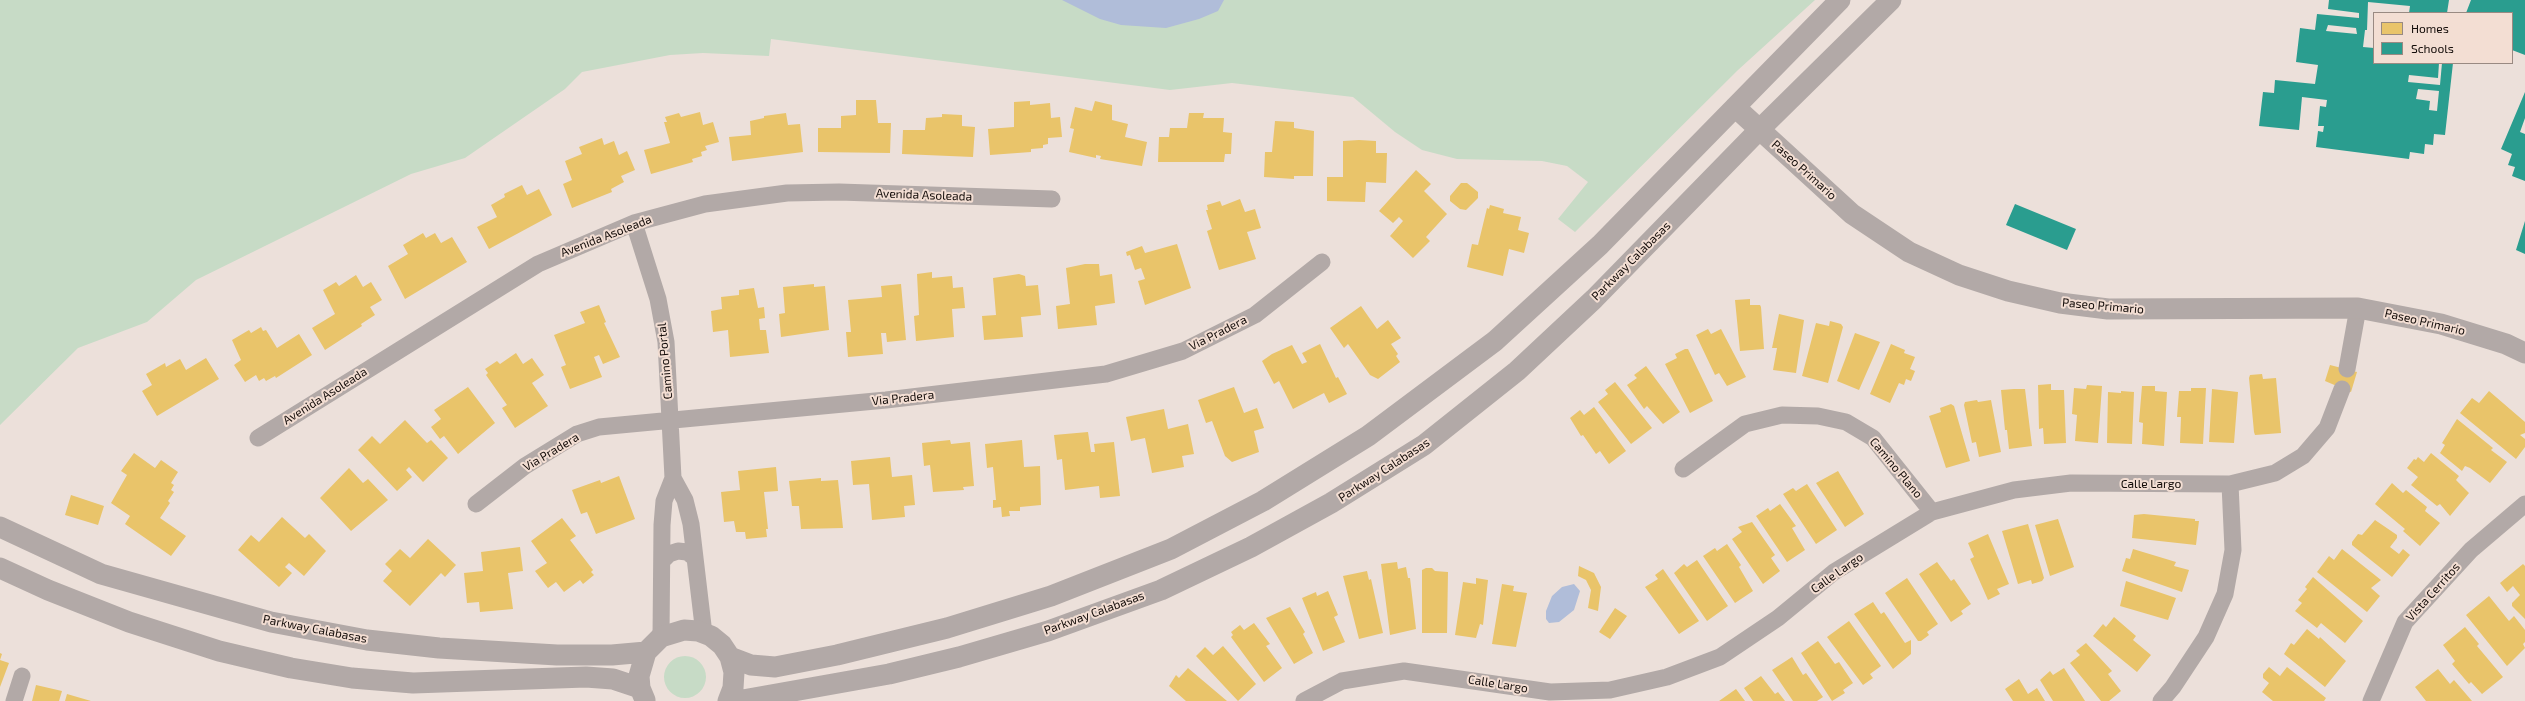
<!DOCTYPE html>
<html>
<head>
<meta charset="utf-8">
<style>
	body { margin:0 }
	#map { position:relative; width:2525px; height:701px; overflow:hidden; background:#ece0da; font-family:"Exo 2",sans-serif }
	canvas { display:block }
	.legend { position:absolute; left:2373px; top:12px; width:140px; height:52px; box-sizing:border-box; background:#f3ded3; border:1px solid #998a82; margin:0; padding:5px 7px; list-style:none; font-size:12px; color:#120b08 }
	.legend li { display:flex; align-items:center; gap:8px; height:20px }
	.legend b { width:20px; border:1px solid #998a82 }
</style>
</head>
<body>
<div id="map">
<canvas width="2525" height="701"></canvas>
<ul class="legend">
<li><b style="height:11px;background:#e9c46a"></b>Homes</li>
<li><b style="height:11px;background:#2a9d8f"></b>Schools</li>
</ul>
</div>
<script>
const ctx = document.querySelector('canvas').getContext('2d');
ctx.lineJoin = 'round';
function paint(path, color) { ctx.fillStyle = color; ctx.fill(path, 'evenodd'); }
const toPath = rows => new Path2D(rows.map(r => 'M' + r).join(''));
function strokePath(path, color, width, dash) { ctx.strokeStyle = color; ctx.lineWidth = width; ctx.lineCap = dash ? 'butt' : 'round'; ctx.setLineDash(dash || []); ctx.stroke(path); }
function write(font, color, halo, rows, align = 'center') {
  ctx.font = font + ' "Exo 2",sans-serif'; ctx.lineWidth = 4; ctx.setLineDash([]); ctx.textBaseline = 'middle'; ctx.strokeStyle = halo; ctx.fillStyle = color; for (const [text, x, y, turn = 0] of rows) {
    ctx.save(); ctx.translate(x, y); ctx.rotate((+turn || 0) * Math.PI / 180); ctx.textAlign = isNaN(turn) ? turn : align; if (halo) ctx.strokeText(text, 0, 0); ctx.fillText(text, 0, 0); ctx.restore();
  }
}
const green = toPath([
	[0,0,1815,0,1738,70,1575,232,1558,219,1588,182,1567,166,1542,161,1457,159,1422,150,1395,132,1353,97,1232,83,1170,90,771,39,769,56,703,53,670,55,582,72,565,89,465,158,411,174,196,280,147,322,78,348,0,425],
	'664 677a21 21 0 1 1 42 0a21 21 0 1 1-42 0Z'
]);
const water = toPath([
	[1062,0,1224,0,1218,11,1199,19,1166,28,1121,25,1100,19],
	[1574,584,1580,591,1574,610,1559,622,1549,623,1546,619,1546,611,1552,596,1562,587]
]);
const homes = toPath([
	[856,100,876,100,878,123,891,123,890,153,818,152,818,128,841,128,841,116,856,115],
	[1030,101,1030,105,1050,103,1051,118,1060,117,1062,137,1048,138,1048,144,1043,145,1043,148,1031,149,1031,152,990,155,988,129,1014,127,1014,102],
	[1095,101,1112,105,1112,120,1128,124,1125,137,1147,142,1142,166,1100,159,1101,156,1096,155,1096,158,1069,152,1074,129,1070,128,1075,107,1092,111],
	[700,112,703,125,713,122,719,142,705,146,707,150,701,152,702,156,692,159,693,162,651,174,644,150,670,143,664,122,667,122,665,117,679,113,681,117],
	[786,113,788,125,800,124,803,152,732,161,729,137,751,135,750,121,764,118,764,116],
	[1189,113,1204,113,1203,118,1224,118,1223,132,1232,133,1231,154,1225,154,1224,162,1158,162,1159,137,1169,137,1170,128,1187,128],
	[942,114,962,115,962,126,975,127,973,157,902,154,903,130,925,130,926,118,942,117],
	[1275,121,1294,122,1294,128,1314,131,1313,176,1294,176,1294,179,1264,177,1265,152,1272,152],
	[602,138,604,145,614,141,619,155,627,151,635,170,621,176,624,182,611,189,612,192,572,208,563,184,572,180,565,161,582,154,579,147],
	[1359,140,1376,141,1376,153,1387,153,1386,183,1366,182,1365,202,1327,201,1327,177,1343,177,1343,141],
	[1416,170,1431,184,1424,191,1447,214,1426,237,1430,241,1413,258,1390,236,1403,221,1399,217,1393,223,1379,211],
	[1461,183,1467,183,1478,192,1478,198,1466,210,1460,209,1450,201,1450,196],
	[522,185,527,195,539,189,552,215,489,249,477,227,497,217,491,205,505,197,504,194],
	[1240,199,1245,212,1255,209,1261,228,1247,232,1256,259,1219,270,1207,231,1212,229,1206,210,1208,210,1207,205,1220,201,1222,206],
	[1490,205,1504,209,1503,213,1521,217,1518,230,1529,233,1524,253,1509,249,1503,276,1467,267,1472,244,1478,245,1487,208,1489,209],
	[423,233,426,238,435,233,441,243,452,237,467,262,405,299,388,266,408,254,403,245],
	[1177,244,1191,288,1145,305,1138,281,1145,279,1141,268,1135,270,1130,255,1127,256,1126,252,1142,246,1145,253],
	[1085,264,1099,264,1100,276,1112,274,1115,303,1095,306,1097,325,1058,329,1056,306,1070,304,1066,268],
	[932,272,932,278,952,276,953,288,963,287,965,308,952,309,954,337,916,341,914,316,919,315,917,274],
	[1019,274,1025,276,1026,286,1038,285,1041,315,1021,317,1023,337,984,340,982,316,996,315,993,278],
	[356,275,363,287,371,282,382,300,370,307,375,315,361,324,362,326,325,350,312,328,335,314,323,290,336,282,339,286],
	[814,284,814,287,825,286,829,330,781,337,779,314,785,313,783,287],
	[901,284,906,340,887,342,886,333,881,333,883,354,848,357,846,332,851,332,848,300,882,297,881,286],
	[754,288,758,308,764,307,765,318,759,319,760,330,766,330,769,353,730,357,728,330,713,332,711,311,722,309,721,297,739,295,739,290],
	[1750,299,1750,305,1760,305,1761,307,1764,349,1740,351,1735,300],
	[599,305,606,322,604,323,620,357,603,364,599,355,594,357,602,377,570,389,561,367,566,365,554,335,585,323,580,312],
	[1361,306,1377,329,1388,320,1401,338,1391,344,1398,354,1396,356,1400,362,1378,379,1370,375,1348,344,1344,348,1330,328],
	[1779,314,1804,320,1796,373,1773,370,1777,348,1772,348],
	[1830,321,1841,324,1843,327,1828,383,1802,376,1816,323,1829,326],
	[261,327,263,331,266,330,277,348,299,334,312,355,276,378,275,376,266,381,264,378,259,381,256,375,245,382,234,365,241,360,232,340,249,330,251,333],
	[1708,329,1711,334,1721,329,1746,377,1727,386,1719,373,1715,375,1696,335],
	[1855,333,1880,342,1859,390,1837,381],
	[1320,344,1336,378,1338,377,1347,394,1329,403,1324,393,1293,409,1279,381,1274,384,1262,361,1272,354,1292,345,1302,364,1307,362,1302,353],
	[1891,344,1905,350,1904,353,1915,357,1910,369,1915,371,1911,381,1906,379,1904,385,1899,383,1890,403,1870,394],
	[1685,349,1688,349,1713,401,1690,413,1665,364,1677,358,1675,354],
	[516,353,523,364,532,358,544,375,532,383,548,406,515,428,502,408,507,405,486,375,488,373,485,369,497,361,500,364],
	[206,358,219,379,157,416,142,391,152,385,146,374,165,363,166,367,180,359,186,370],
	[2330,365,2357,372,2351,392,2325,381],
	[1646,366,1680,412,1663,424,1647,406,1644,409,1627,385,1637,378,1634,375],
	[2262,374,2263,379,2276,378,2281,433,2255,435,2254,432,2249,378,2250,375],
	[1615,382,1652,428,1631,444,1598,402,1608,394,1605,390],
	[2051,384,2051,390,2064,390,2066,443,2044,444,2043,428,2039,429,2038,385],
	[2087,385,2102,386,2098,443,2075,441,2077,415,2072,414,2074,388,2086,389],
	[2142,386,2155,386,2155,391,2167,392,2164,446,2142,444,2143,423,2139,422],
	[468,387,495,423,458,454,444,436,440,439,431,427,441,419,434,410],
	[1234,387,1244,413,1257,408,1264,428,1254,431,1259,452,1232,462,1225,456,1212,421,1206,423,1198,400],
	[2191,388,2206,388,2203,444,2180,443,2181,417,2177,417,2179,391,2191,391],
	[2014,389,2025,389,2032,446,2009,449,2007,430,2005,430,2001,390],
	[2212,389,2238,392,2234,443,2209,442],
	[2121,391,2134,392,2132,444,2107,443,2108,392,2121,393],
	[2489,391,2525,422,2525,433,2520,435,2525,439,2525,447,2516,459,2460,413,2472,398,2479,403],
	[1977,400,1978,402,1991,400,2001,452,1979,457,1976,442,1972,443,1964,405,1965,402],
	[1951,404,1954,406,1970,461,1946,468,1929,416,1941,412,1940,408],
	[1594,407,1626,451,1609,464,1600,451,1596,454,1583,435,1581,436,1570,418,1580,410,1584,415],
	[1164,409,1168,429,1188,424,1194,454,1182,456,1184,467,1152,473,1145,438,1131,441,1126,417],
	[2457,419,2493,448,2491,450,2507,462,2490,483,2470,468,2465,466,2462,471,2440,453,2445,445,2442,443],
	[405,420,427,443,431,440,448,458,423,482,409,467,406,470,412,477,397,491,358,450,372,436,380,444],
	[1088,432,1091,452,1095,452,1094,444,1114,442,1120,496,1100,498,1099,486,1065,490,1062,459,1057,460,1054,435],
	[950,440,951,444,970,442,974,486,963,487,964,490,933,492,930,465,924,466,922,443],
	[1022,440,1024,467,1040,466,1041,505,1020,507,1020,511,1009,511,1010,516,1002,517,1001,507,993,508,993,500,996,500,993,467,987,468,985,444],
	[134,453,155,468,161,460,178,472,171,483,174,485,171,490,174,492,168,501,170,503,160,518,186,536,171,556,125,524,130,516,111,503,127,475,121,471],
	[2431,453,2459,476,2456,480,2469,493,2450,516,2440,504,2437,506,2411,485,2418,477,2407,468,2414,459,2416,460,2418,457,2424,462],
	[890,457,892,477,912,475,915,505,904,506,905,517,872,520,869,484,853,485,851,461],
	[776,467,778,491,764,492,768,529,766,529,767,537,746,539,745,532,736,532,734,521,724,522,721,492,740,490,738,471],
	[349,468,363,483,368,479,388,500,351,531,320,498],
	[1838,471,1864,514,1845,527,1816,483],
	[619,476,635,519,596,534,587,512,581,514,572,490,600,480,601,483],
	[821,478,821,481,838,480,843,528,801,529,799,506,792,506,789,481],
	[2392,483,2403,493,2406,490,2427,507,2425,511,2440,523,2420,546,2403,531,2405,529,2375,504],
	[1807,484,1837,530,1816,544,1783,494,1793,488,1796,491],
	[71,495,104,506,98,525,65,515],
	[1780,504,1796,526,1792,528,1805,550,1787,562,1756,516,1768,508,1770,511],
	[2144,514,2195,519,2195,521,2199,521,2196,545,2132,538,2134,515],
	[282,517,305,538,309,534,326,551,304,576,289,563,285,567,292,573,279,587,238,550,251,535,259,542],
	[562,518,576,536,570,540,593,570,591,572,594,575,583,584,580,580,564,592,556,582,548,588,535,571,547,563,531,541],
	[2058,519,2074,567,2050,576,2035,525],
	[2375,520,2397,535,2397,538,2390,547,2399,554,2403,549,2410,555,2392,577,2352,545,2352,542,2358,534,2362,535],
	[1752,522,1775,555,1771,558,1780,571,1763,584,1732,539,1742,532,1738,527],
	[2028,524,2044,578,2042,581,2032,584,2031,580,2018,584,2002,531],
	[1988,534,2009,584,1997,589,2000,594,1988,600,1970,559,1974,557,1968,543],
	[428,539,456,565,445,577,441,573,410,606,383,581,392,571,385,564,400,549,410,558],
	[1727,544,1741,565,1739,567,1753,591,1735,603,1703,556,1715,548,1717,551],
	[520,547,523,571,508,573,513,609,480,612,479,602,467,603,464,573,483,571,481,552],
	[2133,549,2176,562,2174,566,2189,570,2182,592,2122,571,2126,558,2130,559],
	[2342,549,2381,580,2371,588,2380,596,2367,612,2317,572,2329,556,2334,560],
	[1697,560,1728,606,1707,621,1674,573,1684,564,1687,567],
	[1397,562,1398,569,1406,567,1408,578,1410,578,1416,629,1390,635,1381,564],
	[1937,562,1951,581,1954,579,1971,604,1961,611,1963,614,1951,622,1919,574],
	[2523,564,2525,566,2525,619,2512,606,2512,603,2520,595,2513,586,2507,592,2500,583],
	[1579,566,1594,573,1601,587,1598,611,1588,608,1591,590,1586,580,1578,576],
	[1426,568,1432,568,1435,571,1448,572,1447,633,1422,633,1422,570],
	[1663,569,1699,621,1679,634,1645,587,1658,579,1655,575],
	[1367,571,1369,580,1371,579,1383,633,1359,639,1343,576],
	[2313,577,2363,621,2345,643,2321,623,2317,628,2295,611,2302,603,2298,600,2307,589,2305,587],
	[1476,578,1488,580,1483,625,1480,624,1476,638,1455,635,1463,582,1476,584],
	[1907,578,1938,624,1927,632,1929,635,1921,641,1918,641,1885,593],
	[2126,581,2176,598,2168,620,2120,606],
	[1502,584,1514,586,1513,591,1527,593,1516,647,1492,644],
	[1328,591,1338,615,1334,617,1345,642,1323,651,1302,598,1316,592,1317,596],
	[2489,596,2509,621,2514,616,2525,630,2525,642,2523,644,2525,648,2507,666,2466,615],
	[1873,602,1881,614,1884,612,1905,643,1911,640,1911,654,1893,669,1854,614],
	[1290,607,1305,632,1303,634,1313,653,1294,664,1266,618],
	[1615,608,1627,616,1610,639,1599,632],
	[2114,617,2136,636,2133,640,2151,655,2137,672,2093,636,2103,624,2106,627],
	[1849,621,1881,666,1870,674,1873,678,1863,685,1827,637],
	[1254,623,1270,644,1266,646,1282,668,1264,682,1231,637,1233,635,1231,632,1240,625,1244,630],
	[2465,627,2479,644,2477,646,2503,677,2482,694,2471,682,2469,684,2452,664,2455,661,2443,645],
	[2307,629,2319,639,2320,637,2346,661,2325,687,2284,654,2291,643,2294,645],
	[1818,641,1835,664,1839,662,1853,683,1843,690,1845,693,1832,701,1801,653],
	[2086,643,2112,671,2108,674,2121,691,2109,701,2101,701,2070,663,2080,655,2076,651],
	[1223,646,1256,684,1238,701,1196,656,1205,647,1213,655],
	[0,653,2,654,0,660,9,663,0,687],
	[1792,657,1803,675,1806,673,1823,697,1817,701,1793,701,1772,670],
	[2269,667,2280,676,2287,667,2326,698,2324,701,2273,701,2262,692,2269,683,2263,678,2263,674],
	[1188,668,1227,701,1186,701,1169,686,1176,675,1179,678],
	[2064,668,2085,701,2053,701,2040,680,2050,671,2053,675],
	[2438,669,2450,684,2454,680,2472,701,2426,701,2415,687],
	[1761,676,1775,694,1778,692,1785,701,1753,701,1744,688],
	[2019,679,2028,694,2037,688,2045,701,2013,701,2005,689],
	[36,685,62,691,59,701,32,701],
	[1736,689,1745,701,1719,701],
	[67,694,91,701,65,701]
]);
const schools = toPath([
	[2329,0,2449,0,2447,13,2409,13,2410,6,2368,2,2367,30,2365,30,2363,47,2374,48,2374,63,2439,63,2438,78,2409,75,2408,82,2440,85,2442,63,2453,63,2445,135,2434,134,2433,145,2425,144,2424,154,2410,152,2409,159,2316,147,2318,131,2323,132,2324,126,2318,126,2320,106,2326,107,2327,100,2302,97,2299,130,2259,126,2263,92,2274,93,2275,80,2315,84,2318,65,2296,62,2300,28,2315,30,2317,14,2359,18,2359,13,2328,9],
	[2328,25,2356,28,2357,34,2326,31],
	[2418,89,2439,91,2437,111,2429,110,2430,101,2416,99],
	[2471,0,2525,0,2525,55,2512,50,2512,13,2466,13],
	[2525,92,2525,118,2520,132,2525,134,2525,181,2512,176,2515,167,2508,165,2512,154,2501,149],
	[2015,204,2076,229,2067,250,2006,225],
	[2525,221,2525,254,2516,250]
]);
const minor = toPath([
	[634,223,658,299,666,342,673,478,664,501,662,525,661,637],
	[2347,369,2358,308],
	[258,438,538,264,634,223,705,204,787,193,839,192,1052,199],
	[1683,469,1745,424,1782,415,1818,416,1846,422,1873,438,1932,512],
	[673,478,685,500,691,524,704,634],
	[476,504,525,466,577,434,599,427,886,400,1106,374,1183,351,1255,315,1322,262],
	[662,561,669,554,678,551,687,552,695,558],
	[14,701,22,676],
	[1304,701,1342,681,1404,671,1550,692,1610,690,1667,677,1720,657,1778,618,1834,572,1932,512,2014,490,2071,483,2230,484,2275,473,2303,456,2327,428,2342,389],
	[2161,701,2173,687,2206,637,2225,594,2233,550,2230,484],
	[2371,701,2405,622,2471,550,2525,504]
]);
const tertiary = toPath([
	[1735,107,1852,214,1909,252,1959,275,2008,291,2060,303,2108,309,2358,308,2441,324,2506,344,2525,353],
	[0,527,101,574,271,622,367,640,439,648,557,655,612,655,646,652],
	[0,568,48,590,129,622,219,651,291,668,352,678,413,683,586,677,613,679,640,688],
	[730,657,751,665,775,667,837,655,947,628,1051,596,1171,549,1263,501,1368,436,1495,341,1600,245,1840,0],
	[645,700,640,688,639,676,646,652,661,637,684,630,698,631,711,636,722,645,730,657,734,672,733,688,728,701],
	[737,701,889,674,959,657,1048,631,1161,590,1251,547,1331,503,1424,445,1517,371,1594,299,1759,130,1891,0]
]);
const streetNames = [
	["Paseo Primario",1804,170,42],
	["Avenida Asoleada",924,195,2],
	["Avenida Asoleada",606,236,-21],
	["Parkway Calabasas",1631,261,-45],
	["Paseo Primario",2103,306,5],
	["Paseo Primario",2425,322,13],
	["Via Pradera",1218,333,-27],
	["Camino Portal",665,361,-95],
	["Avenida Asoleada",325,396,-32],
	["Via Pradera",903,398,-6],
	["Via Pradera",551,452,-31],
	["Camino Plano",1896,468,50],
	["Parkway Calabasas",1384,470,-33],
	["Calle Largo",2151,484],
	["Calle Largo",1837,573,-35],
	["Vista Cerritos",2433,592,-48],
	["Parkway Calabasas",1094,613,-20],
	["Parkway Calabasas",315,629,11],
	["Calle Largo",1498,684,9]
];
paint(green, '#c7dbc6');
paint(water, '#b0bdd9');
paint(homes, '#e9c46a');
paint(schools, '#2a9d8f');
strokePath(minor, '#b2a9a7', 17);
strokePath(tertiary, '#b2a9a7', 21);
write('12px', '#120b08', '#f3ded3', streetNames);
</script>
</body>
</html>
